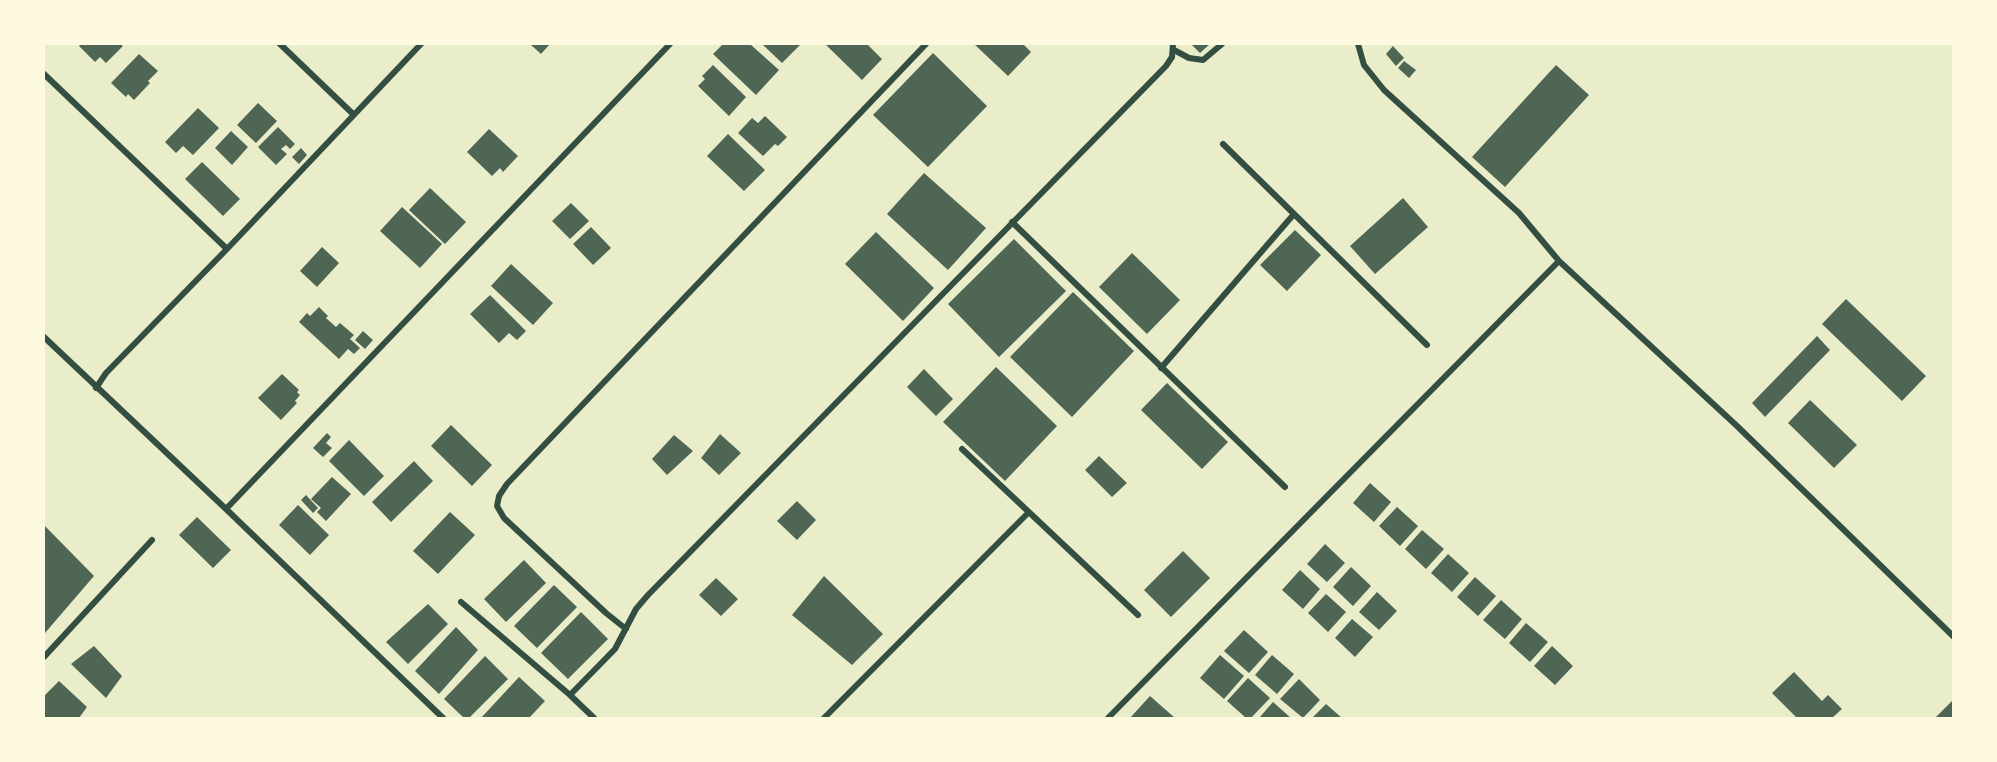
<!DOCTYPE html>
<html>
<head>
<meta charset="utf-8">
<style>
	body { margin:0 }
	#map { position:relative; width:1997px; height:762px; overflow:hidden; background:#e9edc9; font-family:"IBM Plex Sans",sans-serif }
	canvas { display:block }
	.frame { position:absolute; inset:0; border:45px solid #fefae0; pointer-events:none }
</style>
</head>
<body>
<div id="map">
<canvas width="1997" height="762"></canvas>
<div class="frame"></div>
</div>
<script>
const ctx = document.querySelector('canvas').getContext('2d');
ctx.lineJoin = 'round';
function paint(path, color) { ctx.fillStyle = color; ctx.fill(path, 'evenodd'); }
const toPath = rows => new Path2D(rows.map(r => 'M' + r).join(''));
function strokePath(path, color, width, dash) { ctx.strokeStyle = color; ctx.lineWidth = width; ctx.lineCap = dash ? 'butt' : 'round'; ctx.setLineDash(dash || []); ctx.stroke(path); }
const building = toPath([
	[81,44,120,44,123,46,106,63,100,57,95,62,79,46],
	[530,44,550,44,541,54],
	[723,44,750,44,779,70,756,95,713,54],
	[762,44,801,44,782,63],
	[825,44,867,44,882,59,862,80],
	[974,44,1023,44,1031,52,1008,76],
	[1191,44,1210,44,1200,53],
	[1393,46,1404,58,1396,66,1386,54],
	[933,53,987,106,928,167,873,115],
	[139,54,158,71,148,81,150,83,134,100,128,94,126,97,111,83],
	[1404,61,1416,70,1409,78,1398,68],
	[713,65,746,97,729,116,698,86,705,79,702,76],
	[1556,65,1589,95,1505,187,1472,157],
	[258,103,277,121,256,143,237,125],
	[198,108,219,128,193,155,183,146,176,153,165,142],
	[765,116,787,137,778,146,775,144,763,156,738,133,752,118,758,123],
	[278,127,295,144,290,149,286,145,281,149,287,154,276,165,258,147],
	[489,129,518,156,503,172,500,168,492,176,467,152],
	[231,131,248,147,232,165,215,148],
	[728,134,765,170,744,191,707,156],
	[301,148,307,155,299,164,292,157],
	[202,162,240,199,223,216,185,179],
	[924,173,986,228,948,270,887,214],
	[430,188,466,222,445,244,409,210],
	[1403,198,1428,227,1375,274,1350,246],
	[571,203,589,221,570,239,552,221],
	[402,207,442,244,420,268,380,231],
	[591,227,611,248,593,265,573,244],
	[1295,230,1321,255,1287,291,1260,265],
	[876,232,934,288,903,321,845,264],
	[1014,239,1066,291,999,357,948,304],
	[322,247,339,263,317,287,300,271],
	[1132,253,1180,300,1147,334,1099,287],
	[511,264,553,303,533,325,491,286],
	[1073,292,1134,351,1072,417,1010,357],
	[490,295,526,331,517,340,509,333,499,343,470,314],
	[1846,299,1926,376,1902,401,1822,324],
	[319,307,328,316,326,318,336,327,340,323,354,335,350,339,360,348,354,354,348,349,339,359,299,322,307,313,310,316],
	[363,331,373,340,365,349,355,340],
	[1817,336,1830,350,1765,417,1752,403],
	[996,367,1057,426,1005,481,943,422],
	[924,369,953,399,936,416,907,387],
	[282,374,299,390,297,392,300,395,295,401,297,403,281,420,258,398],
	[1167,383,1228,442,1202,469,1141,410],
	[1810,400,1857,445,1834,468,1788,423],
	[451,425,492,465,472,486,431,446],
	[327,433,331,437,326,443,332,448,323,457,313,448],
	[720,434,741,453,719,475,701,458],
	[674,435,693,451,667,475,652,459],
	[349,440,384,476,364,496,329,461],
	[1099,456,1127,483,1112,497,1085,470],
	[414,461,433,481,391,522,372,502],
	[332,477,351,494,326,521,317,512,321,508,311,499],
	[1370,483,1391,502,1374,522,1353,503],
	[306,495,318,508,313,513,301,500],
	[797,501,816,520,797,540,777,521],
	[298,505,329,535,310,555,279,525],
	[1397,507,1418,526,1400,546,1379,526],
	[450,512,475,535,438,574,413,551],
	[197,517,231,550,213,568,179,535],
	[44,525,94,576,45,633,44,631],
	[1422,530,1444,549,1426,569,1405,549],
	[1325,544,1345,563,1327,582,1307,564],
	[1183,551,1210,578,1171,617,1144,590],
	[1448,554,1469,573,1452,592,1431,573],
	[524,560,546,583,506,622,484,599],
	[1351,567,1371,586,1353,606,1333,587],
	[1300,570,1320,589,1303,609,1282,590],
	[824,576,883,634,852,665,792,615],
	[1475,577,1496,596,1478,616,1457,597],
	[716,578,738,599,721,616,699,595],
	[554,585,577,607,537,648,514,626],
	[1377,592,1397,611,1379,630,1359,612],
	[1326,594,1346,612,1328,632,1308,613],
	[1501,600,1522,619,1505,639,1483,620],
	[428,604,448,624,408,664,386,642],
	[581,612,608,639,568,679,541,653],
	[1352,619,1373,637,1355,657,1335,638],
	[1526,623,1548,642,1530,662,1509,643],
	[456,627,478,650,439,694,415,671],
	[1244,630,1268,652,1249,673,1224,651],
	[94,646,122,676,106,698,71,664],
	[1552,646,1573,666,1555,685,1534,666],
	[1220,655,1244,676,1224,699,1200,678],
	[1272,655,1294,674,1277,694,1255,675],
	[485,656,508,679,469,718,464,718,444,699],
	[1794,672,1822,701,1828,695,1842,709,1832,718,1797,718,1772,693],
	[519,677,545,701,529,718,481,718],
	[1248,678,1270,698,1251,718,1246,718,1227,701],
	[1299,679,1320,700,1303,718,1280,699],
	[59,681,87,707,79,718,44,718,44,696],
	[1150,696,1175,718,1130,718],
	[1954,699,1954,718,1935,718],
	[1273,702,1291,718,1259,718],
	[1326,704,1342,718,1312,718]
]);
const minor = toPath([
	[280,44,353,114],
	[1358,44,1364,65,1384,90,1519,213,1559,261],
	[1174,50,1189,58,1203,60,1222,44],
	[44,74,227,249],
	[1223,144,1427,345],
	[1012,222,1285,487],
	[44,337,226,509,443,718],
	[1161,368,1294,214],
	[96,388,106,373,227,249,421,44],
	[962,449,1138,615],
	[226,509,670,44],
	[461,602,570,695,615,649,636,609,648,595,1166,66,1172,57,1173,44],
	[626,629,606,613,504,518,497,506,499,496,507,484,926,44],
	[44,657,152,540],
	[570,695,594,718],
	[824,718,1028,513],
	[1108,718,1559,261,1737,426,1954,637]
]);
paint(building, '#4f6655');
strokePath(minor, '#344e41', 6);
</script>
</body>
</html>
